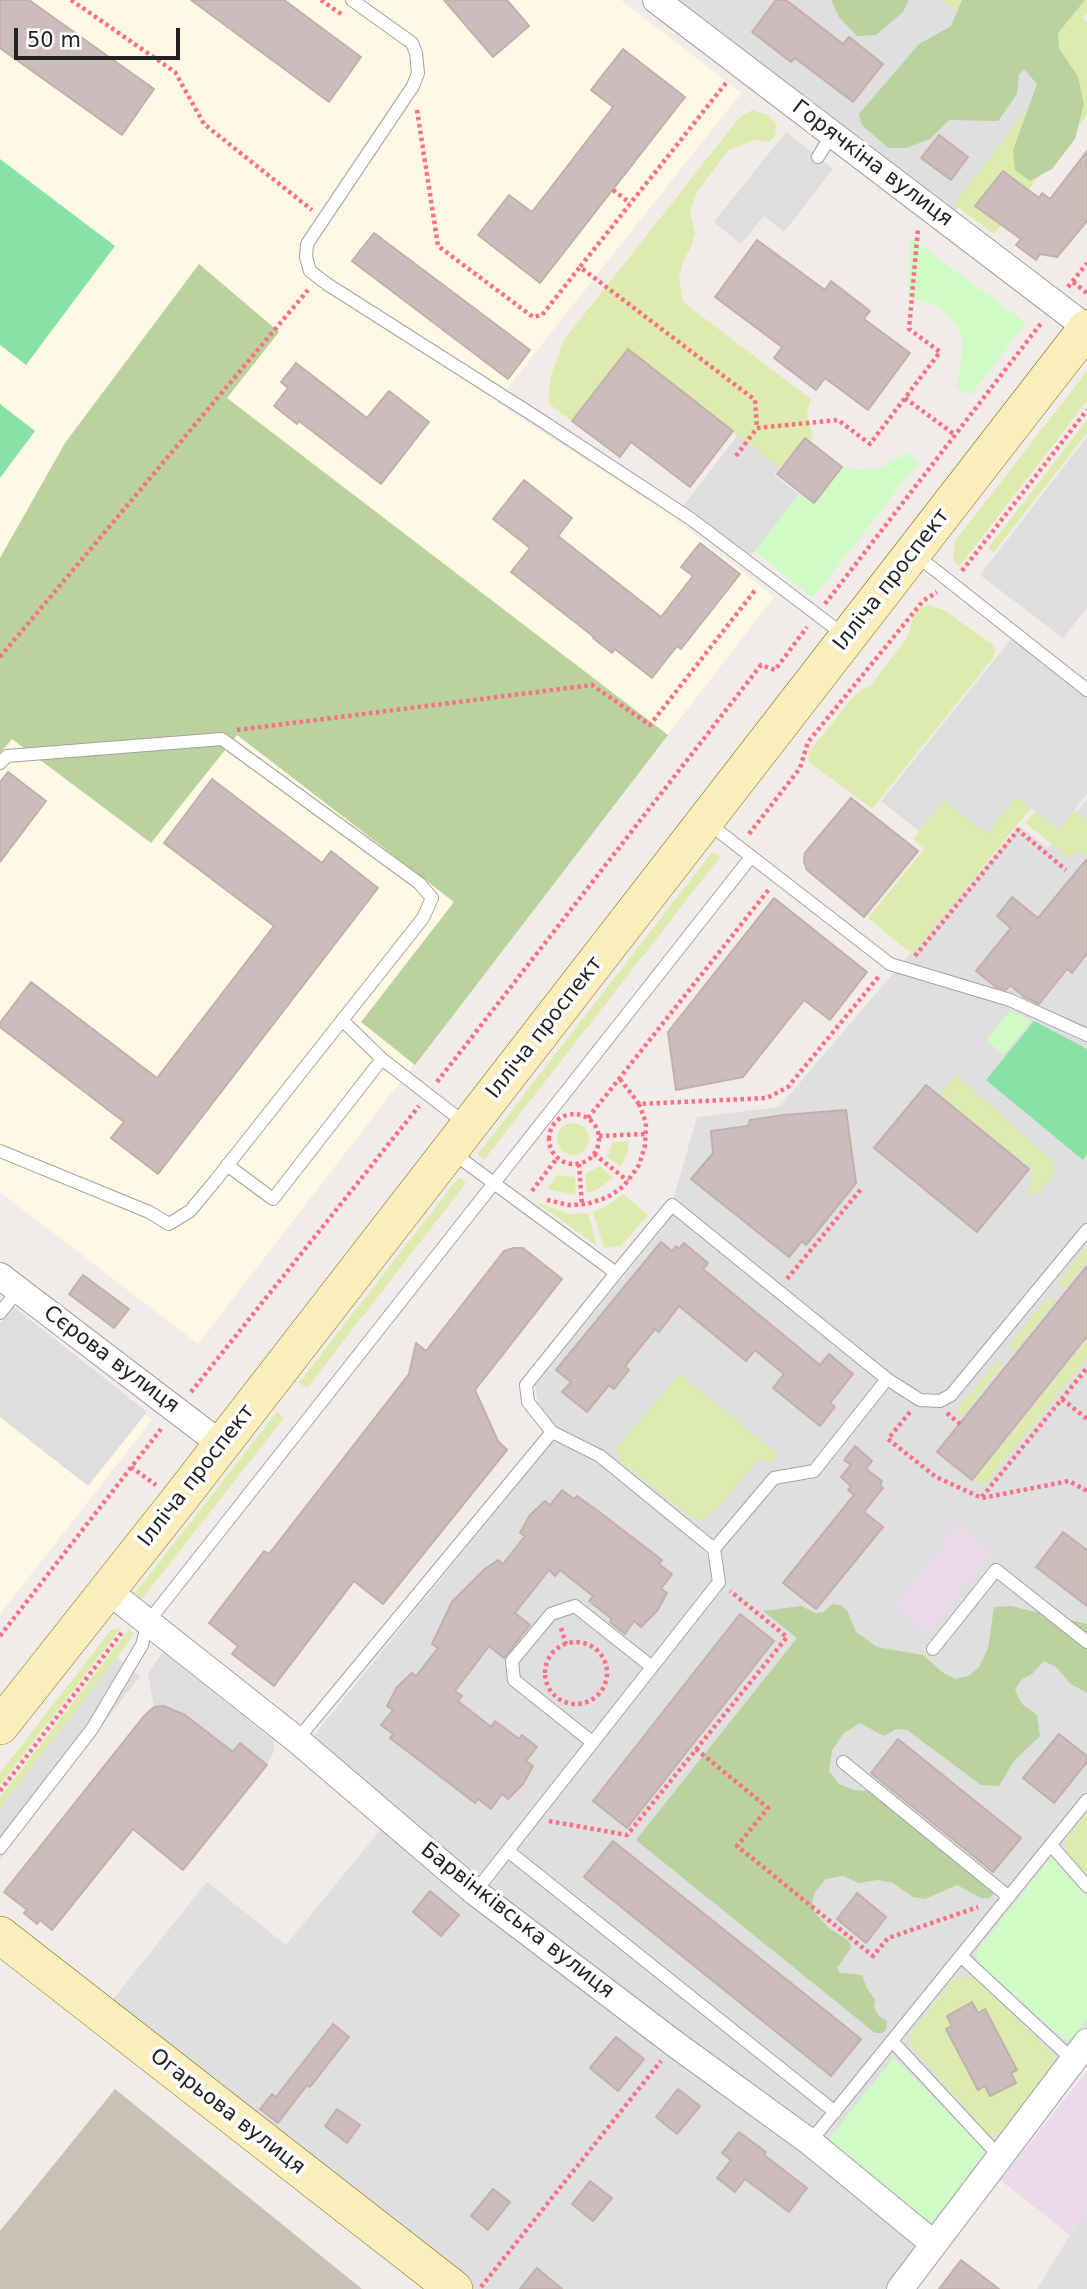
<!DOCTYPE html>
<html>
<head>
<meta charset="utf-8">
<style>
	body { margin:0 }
	#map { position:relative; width:1087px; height:2289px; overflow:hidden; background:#f2ece9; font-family:"DejaVu Sans",sans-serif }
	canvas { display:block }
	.scale { position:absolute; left:14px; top:28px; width:166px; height:32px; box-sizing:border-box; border:4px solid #222; border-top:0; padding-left:9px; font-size:21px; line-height:24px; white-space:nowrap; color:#222; -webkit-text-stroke:5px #fff; paint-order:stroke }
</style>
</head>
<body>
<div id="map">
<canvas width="1087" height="2289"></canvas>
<div class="scale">50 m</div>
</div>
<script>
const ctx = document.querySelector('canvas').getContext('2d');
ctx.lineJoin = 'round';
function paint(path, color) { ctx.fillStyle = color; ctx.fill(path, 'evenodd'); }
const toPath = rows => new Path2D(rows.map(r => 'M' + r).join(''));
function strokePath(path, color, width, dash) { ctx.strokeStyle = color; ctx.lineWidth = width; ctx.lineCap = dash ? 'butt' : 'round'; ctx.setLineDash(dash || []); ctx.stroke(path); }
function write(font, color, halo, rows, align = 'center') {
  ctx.font = font + ' "DejaVu Sans",sans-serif'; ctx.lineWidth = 7; ctx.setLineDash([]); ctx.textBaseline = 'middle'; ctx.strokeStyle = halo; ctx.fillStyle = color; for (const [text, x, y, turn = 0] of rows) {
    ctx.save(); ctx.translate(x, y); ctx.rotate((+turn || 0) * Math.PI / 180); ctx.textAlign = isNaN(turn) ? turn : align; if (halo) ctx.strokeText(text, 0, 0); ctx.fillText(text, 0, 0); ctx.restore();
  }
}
const residential = toPath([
	[676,0,1078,0,1055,83,955,212],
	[1087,799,1087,2031,892,2289,464,2289,109,2004,207,1882,286,1945,395,1812,311,1739,546,1449,535,1385,666,1224,697,1117,779,1107,1019,826,1048,848],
	[1087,2212,1087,2289,1037,2289,1070,2235]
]);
const industrial = toPath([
	[957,1526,991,1553,928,1634,894,1607],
	[1087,2071,1087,2212,1070,2235,1000,2180]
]);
const education = toPath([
	[0,0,621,0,741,93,496,402,669,514,774,597,198,1344,0,1192],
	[0,1304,152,1420,0,1614]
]);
const construction = toPath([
	[115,2089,362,2289,0,2289,0,2231]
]);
const grass = toPath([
	[942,0,1087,0,1087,13,1083,18,1087,22,1087,115,994,234,954,204,1048,82],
	[752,110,768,115,777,125,775,136,769,142,755,140,729,150,696,193,690,212,695,233,691,247,683,261,679,279,683,302,811,399,807,412,813,439,805,438,779,468,628,350,572,421,548,403,551,375,564,340,739,118],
	[1087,371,1087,401,959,567,953,559,955,541],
	[1087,420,1087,433,994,552,988,548],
	[928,605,944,610,992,644,995,650,993,658,872,809,809,762,808,753,854,696,861,690,870,686,903,644,909,633,913,616,922,607],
	[1017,796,1031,808,912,954,868,918,924,849,913,839,944,800],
	[1074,810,1087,820,1087,856,1078,850,1071,859,1025,823,1035,811,1059,830],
	[712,852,720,857,484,1160,478,1154],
	[957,1076,1053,1161,1054,1174,1039,1193,1027,1195,1031,1180,1031,1167,939,1095],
	'557 1139a16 16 0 1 1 32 0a16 16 0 1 1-32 0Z',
	[629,1141,628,1150,621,1167,607,1157,613,1142],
	[600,1166,613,1178,596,1190,587,1193,585,1174],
	[557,1175,575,1177,576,1195,547,1189],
	[459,1177,466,1183,307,1388,299,1383],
	[623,1194,648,1215,621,1246,604,1248,593,1212,605,1207],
	[534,1201,568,1214,588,1213,597,1246],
	[1087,1247,1087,1261,1064,1289,1059,1285,1059,1282],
	[1051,1298,1055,1301,1014,1352,1010,1348,1009,1345,1046,1299],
	[1087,1340,1087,1358,985,1484,973,1481],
	[997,1361,1003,1365,962,1416,957,1412,957,1408],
	[679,1374,779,1455,771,1464,758,1459,714,1512,702,1519,695,1519,689,1515,620,1461,616,1449],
	[277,1412,284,1418,142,1599,135,1593],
	[122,1627,0,1785,0,1773,111,1630],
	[129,1629,134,1634,117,1658,0,1808,0,1797],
	[1087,1812,1087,1875,1067,1853,1065,1845,1067,1838],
	[960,1976,974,1978,981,1984,1055,2056,1053,2065,1000,2133,995,2136,988,2134,910,2044,911,2033,953,1980]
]);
const forest = toPath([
	[831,0,909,0,903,12,876,35,857,36,839,17],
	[962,0,1085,0,1058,33,1059,48,1078,77,1084,104,1075,139,1052,169,1030,181,1015,170,1013,150,1037,84,1024,69,1019,75,1017,94,998,121,949,120,930,139,906,148,888,148,862,125,859,114,919,44,951,26],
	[199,264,279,332,227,398,668,735,415,1065,361,1022,454,902,237,735,151,843,12,739,0,753,0,558,65,443],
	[832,1604,841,1605,847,1610,856,1632,877,1647,923,1655,942,1672,955,1679,968,1676,979,1667,988,1648,994,1607,1011,1606,1087,1624,1087,1693,1071,1684,1056,1667,1044,1661,1032,1674,1021,1680,1015,1690,1022,1704,1037,1715,1040,1736,1014,1761,999,1786,981,1785,907,1730,896,1729,884,1736,860,1723,844,1733,832,1750,829,1771,839,1784,854,1790,874,1792,995,1892,990,1898,981,1898,957,1885,925,1899,913,1897,893,1883,878,1880,859,1883,843,1876,826,1879,815,1892,812,1902,815,1913,829,1928,849,1941,851,1948,837,1968,840,1973,862,1975,867,1988,875,2000,874,2007,879,2016,887,2021,886,2030,882,2033,875,2033,636,1840,797,1638,763,1611,801,1606,816,1613,824,1612]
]);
const park = toPath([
	[910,237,1026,323,971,395,956,388,962,358,962,341,958,327,941,309,930,303,908,297],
	[907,453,918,463,813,598,754,551,799,494,814,503,842,467,860,470,878,469],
	[1011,1010,1031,1021,1003,1055,986,1040],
	[1051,1857,1087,1898,1087,2020,1073,2037,1068,2040,1061,2038,979,1963,976,1956,978,1949],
	[894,2057,986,2152,986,2155,935,2222,930,2225,829,2144,831,2136]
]);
const pitch = toPath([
	[0,159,115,246,26,365,0,345],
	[0,404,35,431,0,478],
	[1034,1021,1087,1049,1087,1154,1083,1160,986,1080]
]);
const parking = toPath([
	[786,132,833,169,784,232,764,216,741,244,714,222],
	[738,435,779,468,774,475,799,494,747,561,681,509],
	[1087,437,1087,608,1063,638,980,575],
	[1016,633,1087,690,1087,794,1059,830,1017,797,987,834,944,800,919,831,881,801],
	[937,985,1008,1007,978,1042,942,1013],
	[13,1306,147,1412,88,1486,0,1417,0,1323],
	[163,1652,274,1741,274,1751,267,1765,240,1744,233,1752,185,1715,175,1709,164,1706,154,1707,148,1673],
	[117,1658,140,1676,0,1859,0,1808],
	[853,2197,915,2243,881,2289,784,2289,846,2210]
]);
const building = toPath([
	[0,0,29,0,154,89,122,135,0,48,0,0],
	[191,0,284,0,361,57,329,102,191,0],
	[444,0,507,0,529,26,493,57,444,0],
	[776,0,786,0,843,44,849,37,883,64,853,102,795,58,791,62,752,32,776,0],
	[623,49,685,97,540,283,478,235,509,195,532,212,613,107,591,90,623,49],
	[939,135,968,157,951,180,921,158,939,135],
	[1087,151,1087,221,1057,257,1040,254,1036,260,1016,245,1021,239,975,206,1003,171,1039,198,1042,193,1050,199,1087,151],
	[374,233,530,350,508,379,352,261,374,233],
	[757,240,825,290,831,281,870,311,864,319,910,353,868,410,825,378,816,390,774,358,782,347,715,297,757,240],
	[628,349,733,431,690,487,631,442,620,457,572,421,628,349],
	[296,363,367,418,389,391,429,422,381,484,299,421,297,424,274,406,288,388,281,382,296,363],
	[805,438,842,467,814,503,777,474,805,438],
	[524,480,572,518,558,536,661,617,693,576,681,567,700,543,740,574,681,649,677,646,652,678,615,649,612,653,593,638,594,637,511,572,530,548,493,519,524,480],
	[8,772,46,801,0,862,0,782,8,772],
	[212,779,322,863,331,851,378,888,158,1174,111,1138,124,1122,0,1027,0,1023,31,982,157,1078,274,926,164,843,212,779],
	[851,798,918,851,864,917,807,870,804,862,805,853,851,798],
	[1087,859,1087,953,1072,973,1067,969,1039,1004,1023,996,1010,985,1006,990,996,987,976,971,1011,928,997,916,1012,897,1038,918,1087,859],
	[774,898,867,972,830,1020,804,1000,743,1077,676,1090,668,1032,774,898],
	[926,1085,1029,1169,977,1232,874,1148,926,1085],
	[846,1110,856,1183,806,1245,802,1241,789,1257,691,1179,713,1153,711,1131,748,1126,750,1120,783,1115,846,1110],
	[661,1242,672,1251,676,1246,679,1249,684,1243,708,1263,703,1269,820,1365,829,1354,853,1374,830,1403,835,1407,820,1426,773,1388,784,1374,755,1350,746,1361,679,1306,659,1332,655,1329,625,1366,629,1370,614,1389,609,1385,587,1412,562,1392,571,1382,556,1370,661,1242],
	[514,1248,523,1248,562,1279,475,1390,498,1441,507,1450,383,1604,354,1581,274,1686,232,1654,238,1646,209,1623,264,1551,269,1554,409,1374,416,1343,426,1351,504,1251,514,1248],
	[1087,1266,1087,1336,972,1480,937,1452,1087,1266],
	[83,1275,129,1309,114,1328,69,1294,83,1275],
	[855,1446,872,1461,866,1469,882,1481,880,1485,883,1488,864,1512,883,1527,816,1609,783,1583,854,1495,848,1490,851,1486,841,1477,851,1465,844,1460,855,1446],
	[562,1490,574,1499,577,1496,598,1511,662,1560,659,1564,672,1574,661,1589,667,1593,657,1611,641,1627,634,1621,625,1634,610,1622,612,1619,589,1601,593,1596,560,1570,555,1576,549,1570,515,1613,530,1625,519,1639,504,1658,489,1646,455,1691,462,1696,458,1701,491,1727,495,1721,519,1739,522,1735,537,1747,526,1761,533,1766,523,1784,508,1799,502,1794,491,1809,478,1799,475,1803,390,1738,393,1734,381,1725,393,1710,387,1706,397,1687,412,1673,416,1676,438,1648,432,1644,452,1602,485,1569,498,1560,503,1564,525,1536,520,1533,530,1515,545,1501,550,1505,562,1490],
	[1063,1532,1087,1550,1087,1606,1036,1567,1063,1532],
	[740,1614,774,1641,627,1828,593,1801,740,1614],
	[164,1706,185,1715,233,1752,240,1743,267,1765,183,1870,133,1829,52,1930,40,1920,37,1924,24,1913,27,1910,4,1892,144,1716,154,1707,164,1706],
	[1059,1734,1087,1756,1087,1762,1054,1803,1023,1778,1059,1734],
	[898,1739,1021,1838,993,1872,871,1773,898,1739],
	[613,1841,861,2039,831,2076,584,1877,613,1841],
	[430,1891,459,1915,441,1936,413,1912,430,1891],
	[857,1893,886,1917,866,1943,837,1919,857,1893],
	[972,2002,978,2013,985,2009,1017,2070,1011,2073,1016,2083,990,2096,985,2086,978,2090,946,2029,952,2026,947,2016,972,2002],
	[333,2024,349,2037,310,2087,307,2085,278,2123,260,2109,272,2094,276,2097,333,2024],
	[616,2037,644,2059,618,2091,590,2068,616,2037],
	[678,2089,700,2106,677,2134,656,2117,678,2089],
	[337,2109,360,2125,347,2143,325,2126,337,2109],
	[739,2132,766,2152,764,2155,807,2188,789,2212,745,2179,735,2192,717,2178,731,2160,722,2153,739,2132],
	[590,2181,612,2198,593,2221,572,2204,590,2181],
	[493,2189,510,2202,488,2230,471,2216,493,2189],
	[961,2260,999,2289,939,2289,961,2260],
	[537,2268,562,2289,520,2289,537,2268]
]);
const path = toPath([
	[71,0,175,72,204,124,312,210],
	[321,0,341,14],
	[726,83,580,267,755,400,757,428],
	[417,110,438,246,533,317,542,315,580,267],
	[613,190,630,203],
	[1073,282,1087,293],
	[1068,287,1087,263],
	[905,398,955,435],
	[736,456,757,428,838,420,870,444,940,352,909,329,918,229],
	[962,571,1087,410],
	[825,604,1042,322],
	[0,657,308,290],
	[237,730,592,685,650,725,756,589],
	[749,834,800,768,808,742,923,601,937,592],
	[915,956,1018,830,1066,870],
	[620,1079,639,1104,767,1098,788,1087,880,975],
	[437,1082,761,665,775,670,807,627],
	'549 1139a25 25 0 1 1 50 0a25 25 0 1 1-50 0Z',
	[588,1118,770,888],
	[599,1136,646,1134],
	[594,1154,628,1181],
	[579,1164,582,1205],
	[532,1191,557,1158],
	[547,1200,569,1205,587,1204,608,1197,624,1186,639,1165,645,1146,646,1123,639,1104],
	[787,1279,862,1188],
	[191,1392,419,1106],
	[1062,1399,1087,1419],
	[910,1412,888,1439,936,1477,982,1498,1069,1481,1087,1491],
	[947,1413,960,1424],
	[131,1467,156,1485],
	[982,1497,1087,1368],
	[561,1628,566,1644],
	[0,1636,161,1429],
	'545 1673a31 31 0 1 1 62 0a31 31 0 1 1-62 0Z',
	[696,1749,768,1808,737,1846,873,1956,888,1938,978,1907],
	[0,1791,123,1631],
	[549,1821,627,1835,787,1637,730,1591],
	[481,2287,661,2061]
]);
const lane = toPath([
	[352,0,412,43,416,53,418,73,413,86,307,244,306,257,310,271,327,284,536,417,691,519,844,635],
	[818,157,832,134],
	[916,555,1087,690],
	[0,763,7,756,222,739,419,883,432,898,423,918,215,1181,190,1211,169,1224,149,1212,0,1151],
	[708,823,890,964,1010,1000,1087,1035],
	[342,1020,382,1059,466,1124],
	[453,1153,616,1273,672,1205,887,1379,920,1400,940,1401,951,1395,1087,1230],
	[227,1165,273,1199,382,1059],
	[616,1273,526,1385,528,1402,552,1432,600,1456,714,1549],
	[0,1313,18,1290],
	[933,1649,996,1570,1087,1642],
	[297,1740,552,1432],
	[592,1742,514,1680,512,1661,551,1614,575,1606,652,1667],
	[843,1762,1009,1897],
	[1051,1845,1087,1886],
	[0,1848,92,1729,142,1645,148,1622,751,857],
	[508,1851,835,2112],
	[475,1892,719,1582,714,1549,774,1478,814,1471,887,1379],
	[961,1956,1073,2060],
	[893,2042,1000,2157],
	[810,2142,1087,1800]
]);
const street = toPath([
	[656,0,1087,328],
	[0,1276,222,1445],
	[106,1589,297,1740,475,1892,675,2044,810,2142,934,2244],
	[900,2289,1087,2042]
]);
const secondary = toPath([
	[0,1726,178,1501,1087,328],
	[0,1935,454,2289]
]);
const streetNames = [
	["Горячкіна вулиця",872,164,37],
	["Ілліча проспект",892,580,-52],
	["Ілліча проспект",545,1028,-52],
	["Сєрова вулиця",111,1360,37],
	["Ілліча проспект",197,1476,-52],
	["Барвінківська вулиця",517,1921,38],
	["Огарьова вулиця",227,2112,38]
];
paint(residential, '#e0dfdf');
paint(industrial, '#eadaeb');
paint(education, '#fff8e5');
paint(construction, '#c7c2b3');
paint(grass, '#ddecae');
paint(forest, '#bad29d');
paint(park, '#d0fbc7');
paint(pitch, '#86e2a6');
paint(parking, '#dedede');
paint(building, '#cabdbb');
strokePath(building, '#c4afaa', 2);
strokePath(lane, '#a3a3a3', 14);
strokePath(street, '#a3a3a3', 28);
strokePath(secondary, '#7f6c03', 38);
strokePath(path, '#fd6f85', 4.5, [3.5, 3.5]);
strokePath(lane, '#fff', 12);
strokePath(street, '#fff', 26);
strokePath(secondary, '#fbeebd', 37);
write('21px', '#222', '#fff', streetNames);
</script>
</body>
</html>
